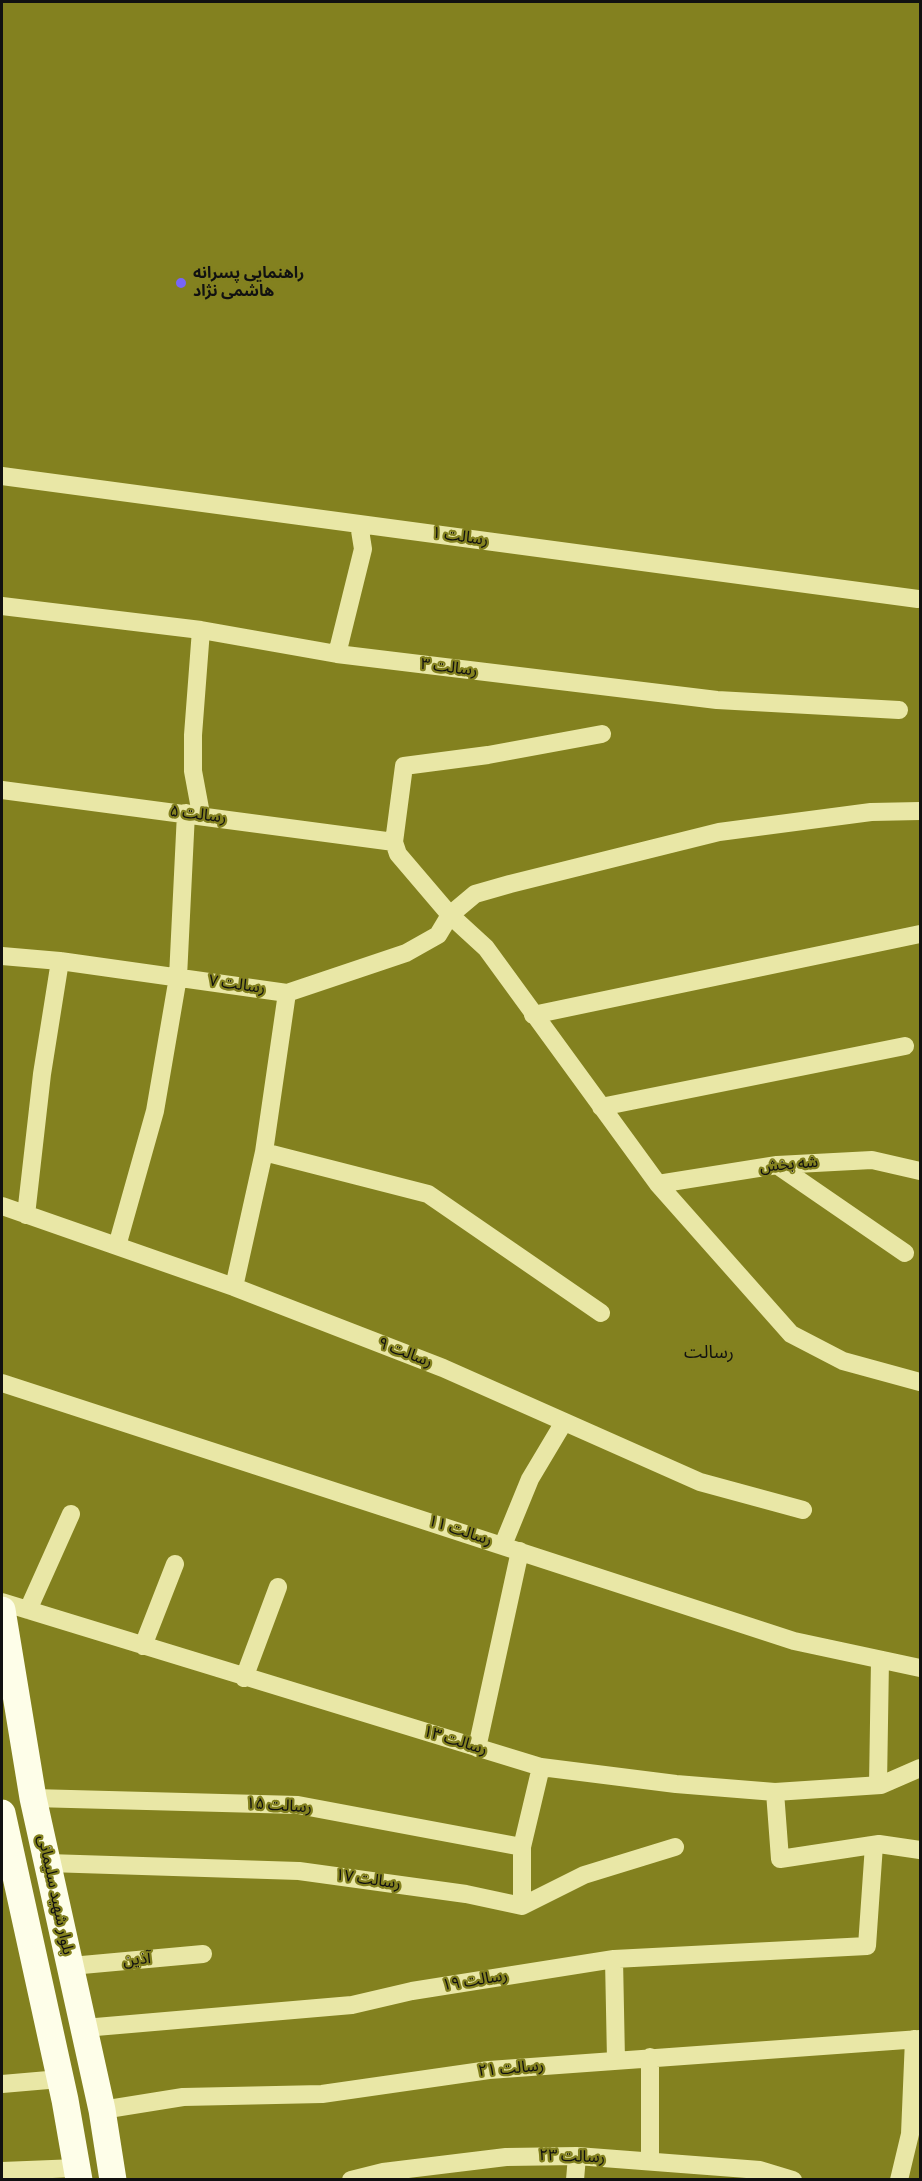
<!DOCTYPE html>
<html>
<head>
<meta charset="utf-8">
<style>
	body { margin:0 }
	#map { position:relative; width:922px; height:2181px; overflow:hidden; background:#83811f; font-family:Signika,sans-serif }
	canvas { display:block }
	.frame { position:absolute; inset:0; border:3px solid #111; pointer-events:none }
</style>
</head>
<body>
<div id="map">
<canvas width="922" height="2181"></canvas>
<div class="frame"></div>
</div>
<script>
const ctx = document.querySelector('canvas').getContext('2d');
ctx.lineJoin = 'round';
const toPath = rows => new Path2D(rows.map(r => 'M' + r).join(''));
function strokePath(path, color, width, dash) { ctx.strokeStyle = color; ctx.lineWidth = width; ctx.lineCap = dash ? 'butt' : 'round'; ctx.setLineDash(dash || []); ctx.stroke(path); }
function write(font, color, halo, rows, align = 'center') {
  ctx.font = font + ' Signika,"Noto Sans Arabic",sans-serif'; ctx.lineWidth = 4.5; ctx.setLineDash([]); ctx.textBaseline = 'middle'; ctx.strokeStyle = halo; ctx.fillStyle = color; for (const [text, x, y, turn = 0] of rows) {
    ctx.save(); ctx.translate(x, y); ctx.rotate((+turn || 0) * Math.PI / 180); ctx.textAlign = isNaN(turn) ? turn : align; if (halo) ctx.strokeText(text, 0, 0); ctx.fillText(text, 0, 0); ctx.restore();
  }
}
const minor = toPath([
	[2,476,918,599],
	[2,606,201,630,337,654,717,700,899,710],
	[337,654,363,549,359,524],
	[602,734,488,755,404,766,394,842,398,854,450,915,486,948,658,1184,791,1334,843,1361,920,1382],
	[2,790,394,842],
	[201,814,193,771,193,735,201,630],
	[2,956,60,961,287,993,406,953,438,935,450,915,475,894,510,884,719,832,871,812,920,811],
	[533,1015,920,934],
	[601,1107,905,1046],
	[264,1152,428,1194,601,1313],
	[777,1165,905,1253],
	[658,1184,777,1165,872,1160,920,1171],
	[2,1206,234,1287,443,1368,700,1482,803,1510],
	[26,1215,42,1074,60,961],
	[117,1246,155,1111,178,977,186,813],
	[234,1287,264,1152,287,993],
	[2,1383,794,1641,920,1668],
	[503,1545,530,1479,564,1422],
	[2,1602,541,1767,676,1784,775,1792,881,1785,920,1768],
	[28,1610,71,1514],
	[143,1646,175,1564],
	[244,1678,278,1587],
	[477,1748,520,1551],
	[878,1785,880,1660],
	[775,1792,780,1859,879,1844,920,1850],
	[33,1798,298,1805,522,1847],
	[48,1863,299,1871,466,1894,522,1906,584,1875,675,1847],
	[522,1906,522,1847,541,1767],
	[614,1959,616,2060],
	[71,1966,203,1954],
	[84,2028,352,2005,412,1991,614,1959,867,1946,874,1845],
	[650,2057,650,2161],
	[2,2084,60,2079],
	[102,2110,183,2097,322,2094,489,2070,920,2039],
	[2,2171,77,2168],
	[351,2180,383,2172,506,2157,577,2156,760,2170,793,2180],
	[575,2180,577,2156],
	[899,2180,910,2134,914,2039]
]);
const primary = toPath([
	[2,1610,33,1798,102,2110,113,2180],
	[2,1813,65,2100,79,2180]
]);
const markers = [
	[181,283,6,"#7765f8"]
];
const poiNames = [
	["راهنمایی پسرانه",193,274],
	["هاشمی نژاد",193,292]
];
const streetNames = [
	["رسالت ۱",460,537,8],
	["رسالت ۳",449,668,7],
	["رسالت ۵",198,815,7],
	["رسالت ۷",237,985,8],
	["شه بخش",789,1165,-5],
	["رسالت ۹",405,1353,21],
	["رسالت ۱۱",460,1531,18],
	["رسالت ۱۳",455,1741,17],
	["رسالت ۱۵",279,1806,4],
	["رسالت ۱۷",368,1880,8],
	["بلوار شهید سلیمانی",55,1895,78],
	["آذین",137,1960,-5],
	["رسالت ۱۹",475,1981,-9],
	["رسالت ۲۱",511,2069,-5],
	["رسالت ۲۳",572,2157,2]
];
const neighbourhoodNames = [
	["رسالت",709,1353]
];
strokePath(minor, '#e9e7a6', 18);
strokePath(primary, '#fefee9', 27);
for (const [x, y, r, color] of markers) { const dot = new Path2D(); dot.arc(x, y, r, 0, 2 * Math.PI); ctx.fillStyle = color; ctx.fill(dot); strokePath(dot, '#83811f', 2); }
write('bold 16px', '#111', '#83811f', poiNames, 'left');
write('16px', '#111', '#83811f', streetNames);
write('18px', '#111', '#83811f', neighbourhoodNames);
</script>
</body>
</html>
